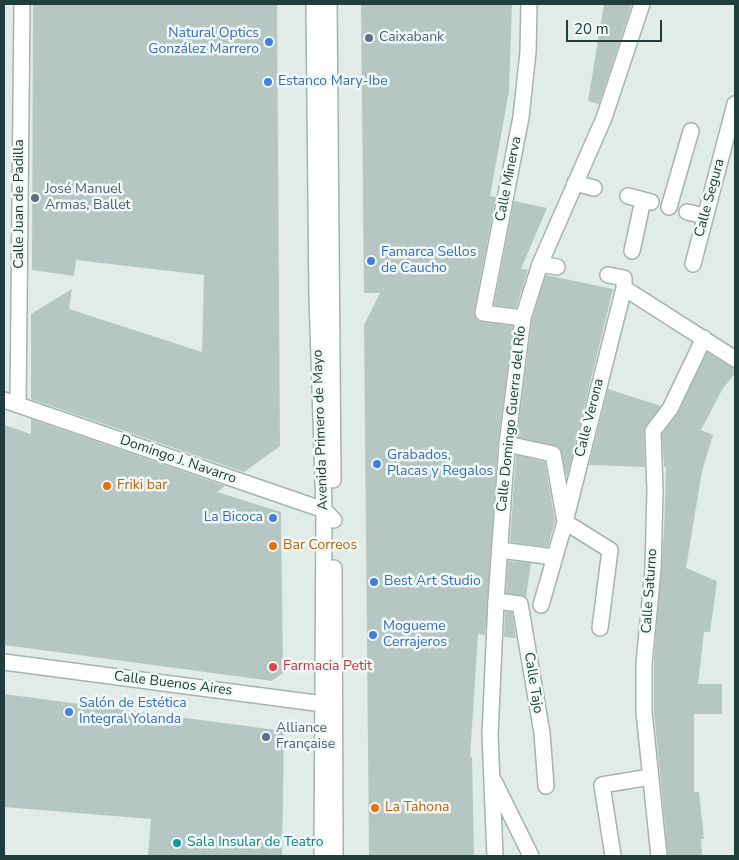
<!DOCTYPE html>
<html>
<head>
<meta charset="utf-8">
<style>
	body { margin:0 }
	#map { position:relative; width:739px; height:860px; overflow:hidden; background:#e1ece9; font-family:"Nunito Sans",sans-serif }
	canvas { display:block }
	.frame { position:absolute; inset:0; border:5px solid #203e3b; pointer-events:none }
	.scale { position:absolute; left:566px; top:20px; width:96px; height:22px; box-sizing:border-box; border:2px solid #203e3b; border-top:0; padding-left:6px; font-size:15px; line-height:18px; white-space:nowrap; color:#203e3b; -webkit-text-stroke:4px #f1f9f6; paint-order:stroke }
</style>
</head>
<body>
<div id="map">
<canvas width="739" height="860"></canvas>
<div class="frame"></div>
<div class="scale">20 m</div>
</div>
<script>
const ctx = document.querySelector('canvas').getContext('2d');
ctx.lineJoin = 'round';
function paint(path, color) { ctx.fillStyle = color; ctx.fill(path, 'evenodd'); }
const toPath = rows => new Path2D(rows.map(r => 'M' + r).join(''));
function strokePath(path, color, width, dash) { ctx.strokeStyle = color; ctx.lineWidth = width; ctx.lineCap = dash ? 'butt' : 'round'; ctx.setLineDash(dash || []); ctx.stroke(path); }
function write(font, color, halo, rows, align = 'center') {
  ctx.font = font + ' "Nunito Sans",sans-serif'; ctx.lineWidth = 5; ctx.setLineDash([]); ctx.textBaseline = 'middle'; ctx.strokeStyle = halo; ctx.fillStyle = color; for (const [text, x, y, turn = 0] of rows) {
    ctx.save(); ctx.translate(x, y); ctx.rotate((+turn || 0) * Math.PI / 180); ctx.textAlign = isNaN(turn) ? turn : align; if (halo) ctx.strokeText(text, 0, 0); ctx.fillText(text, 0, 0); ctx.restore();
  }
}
const building = toPath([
	[33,4,277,4,280,446,244,472,31,399,31,314,72,289,69,309,202,352,204,275,76,260,74,276,32,270],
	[361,4,512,4,509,91,490,196,496,197,474,312,477,320,481,322,513,326,498,443,485,635,478,634,470,757,472,757,474,856,369,856,364,325,380,293,364,293],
	[604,4,632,4,599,104,588,101],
	[514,201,547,208,521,269,528,270,516,308,494,305],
	[546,275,613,289,567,477,559,447,517,437,532,320],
	[707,352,735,368,735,373,722,390,701,430,713,435,702,471,686,568,717,581,710,632,704,632,698,684,722,684,722,714,694,714,694,792,699,792,704,839,701,839,702,856,668,856,654,713,654,658,664,531,666,467,664,467,662,434,678,413],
	[608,389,661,406,644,431,645,467,589,465],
	[31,419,225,486,217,492,281,512,283,673,272,681,4,645,4,425,31,434],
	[516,455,545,462,555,521,548,547,510,542],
	[508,561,531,563,526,597,506,593],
	[505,612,512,612,516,638,504,637],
	[4,694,284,731,282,856,148,856,151,819,4,807]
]);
const pedestrian = toPath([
	[575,183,594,188],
	[628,196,651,202],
	[669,207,691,131],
	[687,212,705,216],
	[632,251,643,200],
	[540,264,557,267],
	[693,264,735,104],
	[624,288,735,359],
	[507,444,553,454,565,522,610,550,600,628],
	[500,550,554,557],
	[496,601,520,604,542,733,546,786],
	[541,605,565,522,624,288,624,278,608,275],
	[494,781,531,856],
	[613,856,602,785,650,777],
	[659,856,644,712,644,664,653,569,655,491,653,431,670,409,704,338]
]);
const minor = toPath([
	[523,318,483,313,521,117,528,52,529,4],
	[4,400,324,510,334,520],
	[18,404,22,4],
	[4,662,323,704,330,712],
	[495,856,490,735,496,601,507,444,523,318,540,264,604,118,642,4]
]);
const tertiary = toPath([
	[314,4,317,297,324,510,322,856],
	[329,4,333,480],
	[334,568,335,856]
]);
const markers = [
	[369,38,5,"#5c6f8a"],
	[269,42,5,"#3f7fe0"],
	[268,82,5,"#3f7fe0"],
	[35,198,5,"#5c6f8a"],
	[371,261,5,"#3f7fe0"],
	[377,464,5,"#3f7fe0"],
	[107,486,5,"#e8710a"],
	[273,518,5,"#3f7fe0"],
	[273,546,5,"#e8710a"],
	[374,582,5,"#3f7fe0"],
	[373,635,5,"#3f7fe0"],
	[273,667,5,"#e0444e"],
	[69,712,5,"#3f7fe0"],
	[266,737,5,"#5c6f8a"],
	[375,808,5,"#e8710a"],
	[177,843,5,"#0f9aa8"]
];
const shopNames = [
	["Natural Optics",259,34,"right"],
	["González Marrero",259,50,"right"],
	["Estanco Mary-Ibe",278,82],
	["Famarca Sellos",381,253],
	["de Caucho",381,269],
	["Grabados,",387,456],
	["Placas y Regalos",387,472],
	["La Bicoca",263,518,"right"],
	["Best Art Studio",384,582],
	["Mogueme",383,627],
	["Cerrajeros",383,643],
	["Salón de Estética",79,704],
	["Integral Yolanda",79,720]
];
const serviceNames = [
	["Caixabank",379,38],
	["José Manuel",45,190],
	["Armas, Ballet",45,206],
	["Alliance",276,729],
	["Française",276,745]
];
const streetNames = [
	["Calle Minerva",509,179,-79],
	["Calle Segura",710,198,-75],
	["Calle Juan de Padilla",20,204,-90],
	["Calle Verona",590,418,-76],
	["Calle Domingo Guerra del Río",512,419,-84],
	["Avenida Primero de Mayo",321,430,-92],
	["Domingo J. Navarro",178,460,19],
	["Calle Saturno",650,591,-86],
	["Calle Tajo",533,683,81],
	["Calle Buenos Aires",173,684,7]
];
const foodNames = [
	["Friki bar",117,486],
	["Bar Correos",283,546],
	["La Tahona",385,808]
];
const healthNames = [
	["Farmacia Petit",283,667]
];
const cultureNames = [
	["Sala Insular de Teatro",187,843]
];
paint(building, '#b6c7c3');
strokePath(pedestrian, '#a3b4b1', 18);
strokePath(minor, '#a3b4b1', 18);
strokePath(tertiary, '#a3b4b1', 18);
strokePath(pedestrian, '#fff', 15);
strokePath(minor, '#fff', 15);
strokePath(tertiary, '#fff', 15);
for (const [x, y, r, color] of markers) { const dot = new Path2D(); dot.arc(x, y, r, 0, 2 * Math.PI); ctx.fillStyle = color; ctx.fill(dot); strokePath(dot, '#f1f9f6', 2); }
write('14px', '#366cbe', '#f1f9f6', shopNames, 'left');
write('14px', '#4e5e75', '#f1f9f6', serviceNames, 'left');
write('14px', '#203e3b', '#f1f9f6', streetNames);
write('14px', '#c56008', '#f1f9f6', foodNames, 'left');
write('14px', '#be3a42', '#f1f9f6', healthNames, 'left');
write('14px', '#0d838f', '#f1f9f6', cultureNames, 'left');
</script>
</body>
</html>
